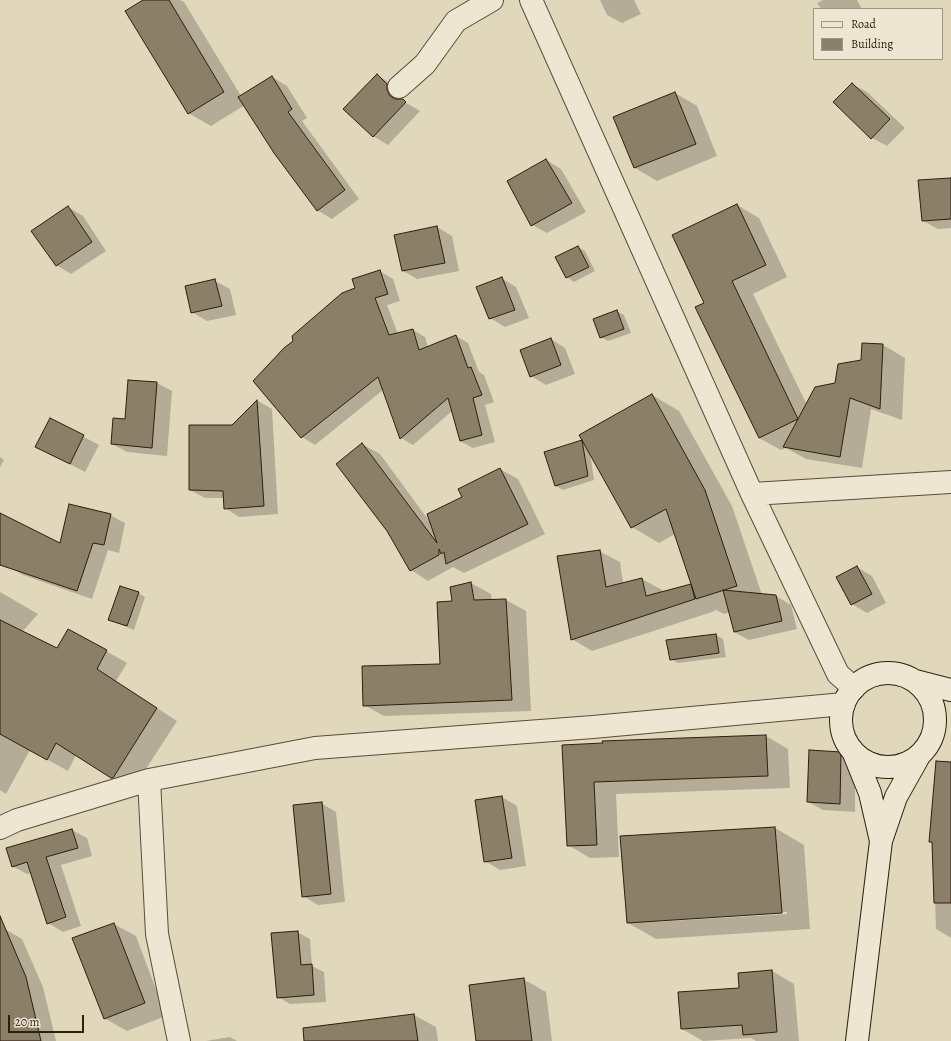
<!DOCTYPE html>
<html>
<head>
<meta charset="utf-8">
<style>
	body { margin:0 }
	#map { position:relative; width:951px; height:1041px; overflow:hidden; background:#e1d8bc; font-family:Alegreya,serif }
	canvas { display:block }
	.legend { position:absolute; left:813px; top:8px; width:130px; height:52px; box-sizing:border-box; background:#ece6d3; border:1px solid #a09684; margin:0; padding:5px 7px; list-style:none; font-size:12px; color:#2d1e0d }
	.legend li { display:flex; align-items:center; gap:8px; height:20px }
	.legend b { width:20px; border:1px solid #a09684 }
	.scale { position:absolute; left:8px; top:1015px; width:76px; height:18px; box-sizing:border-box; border:2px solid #2d1e0d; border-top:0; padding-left:5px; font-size:12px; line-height:14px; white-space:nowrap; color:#2d1e0d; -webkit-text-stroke:3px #ece6d3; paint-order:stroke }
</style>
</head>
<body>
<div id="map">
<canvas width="951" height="1041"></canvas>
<ul class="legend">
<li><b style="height:5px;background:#ece6d3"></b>Road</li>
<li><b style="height:11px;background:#8b7f68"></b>Building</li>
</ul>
<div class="scale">20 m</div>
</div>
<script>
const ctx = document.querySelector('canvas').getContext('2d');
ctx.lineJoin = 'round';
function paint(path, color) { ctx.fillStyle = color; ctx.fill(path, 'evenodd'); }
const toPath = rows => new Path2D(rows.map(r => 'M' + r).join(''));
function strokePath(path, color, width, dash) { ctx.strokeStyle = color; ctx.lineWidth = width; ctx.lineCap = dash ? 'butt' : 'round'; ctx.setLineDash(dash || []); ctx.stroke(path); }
const shadow = toPath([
	[145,0,180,0,184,2,241,96,272,77,287,86,307,118,302,121,359,199,332,219,317,210,245,105,211,126,188,113],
	[600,0,634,0,641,14,622,23,607,15],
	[823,0,857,0,862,9,821,9,817,3],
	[377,75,392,84,402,93,401,100,420,111,388,145,373,136],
	[852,84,867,92,905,128,887,146,872,138],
	[675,93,697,106,717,156,657,181,635,168],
	[546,160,561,169,586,212,547,233,532,225],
	[951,179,951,228,938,229,923,221],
	[737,205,759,218,787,277,753,294,807,405,836,384,862,360,863,344,883,345,905,358,902,420,871,409,862,468,806,459,786,448,781,450,759,438,706,303],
	[68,207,83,216,106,251,71,274,56,265],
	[437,227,452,236,459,271,417,279,403,271,395,236],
	[578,247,585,251,595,271,574,282,567,277],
	[380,271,393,279,400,301,387,305,398,334,413,330,425,337,428,347,456,336,468,343,479,372,484,375,494,402,485,405,495,442,473,448,460,441,452,411,413,445,401,438,383,390,315,445,302,437,254,381,356,289],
	[501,278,516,287,529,318,505,327,490,318],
	[215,281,230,289,236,315,207,321,192,312],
	[616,311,624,315,631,333,608,341,601,337],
	[551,339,565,348,575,374,546,385,531,376],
	[157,383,172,391,167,456,127,452,112,444,126,420],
	[652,395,679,411,732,506,762,595,776,596,791,605,797,629,749,640,734,632,730,612,724,614,714,609,715,611,592,651,572,639,599,551,620,562,623,583,642,579,662,590,662,592,693,586,675,534,659,543,632,527,590,452,594,480,563,490,556,486,581,441,585,443],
	[258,401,272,409,278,514,239,517,225,508,224,498,205,498,190,490,233,426],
	[50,419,99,445,85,472,37,447],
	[362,444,380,454,430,522,500,469,518,479,545,534,464,573,453,567,428,581,411,570],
	[0,457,4,460,0,467],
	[110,515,125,523,119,553,108,550,92,599,23,575,0,561,0,528,61,544],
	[857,567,872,576,886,603,867,613,852,604],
	[471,583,491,594,492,601,506,600,526,611,531,711,384,716,364,705,441,664,453,602,451,588],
	[0,592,38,614,22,632,58,649,106,651,127,663,116,681,177,721,133,789,76,755,68,771,30,750,6,794,0,790],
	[138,593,145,597,134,630,110,620],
	[716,635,723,639,726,657,678,663,671,659],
	[766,736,788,749,790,788,616,794,619,857,590,858,568,845,604,742],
	[841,753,855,761,855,812,823,810,808,802],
	[951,791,951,938,936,929,933,842],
	[502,797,517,806,526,866,500,870,485,861],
	[321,803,336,812,345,902,318,905,303,896],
	[775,828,804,845,810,929,656,939,628,923,622,837],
	[787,912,787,914,654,922,654,920],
	[72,830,87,838,92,856,61,865,81,926,63,932,48,923,31,873,27,874,12,866],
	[114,924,136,936,166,1016,127,1031,104,1018],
	[5,929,22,939,43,987,56,1041,0,1041,0,932],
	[297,932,310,939,312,966,324,972,326,1002,290,1004,278,997],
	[772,971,794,984,799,1041,756,1041,751,1038,703,1041,682,1029,740,989],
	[523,979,546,992,552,1041,477,1041],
	[414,1015,436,1027,438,1041,327,1041],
	[230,1037,237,1041,206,1041]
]);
const building = toPath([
	[143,0,169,0,224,92,188,114,125,11,143,0],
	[377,74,387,84,387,90,390,96,395,99,403,99,406,102,373,137,343,109,377,74],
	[272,76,292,109,288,112,345,190,317,211,274,153,238,97,272,76],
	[852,83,890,119,871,139,833,102,852,83],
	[675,92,696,144,634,168,613,117,675,92],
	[546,159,572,203,531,226,507,181,546,159],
	[951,178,951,219,922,221,918,180,951,178],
	[737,204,766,265,732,281,798,419,815,387,835,383,838,364,861,360,862,343,883,344,880,409,850,398,840,457,783,447,798,419,759,438,695,307,704,303,672,235,737,204],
	[68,206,92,242,56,266,31,231,68,206],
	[437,226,445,263,402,271,394,235,437,226],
	[578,246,589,267,566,278,555,257,578,246],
	[380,270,388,294,375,298,389,335,413,329,419,350,456,335,468,368,471,367,482,395,473,398,482,435,460,441,448,398,400,439,378,377,301,438,253,381,284,348,293,341,292,336,342,293,355,288,352,279,380,270],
	[502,277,515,310,489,319,476,287,502,277],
	[215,279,222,306,191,313,185,286,215,279],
	[617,310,624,329,600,338,593,319,617,310],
	[551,338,561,365,530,377,520,350,551,338],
	[128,380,157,382,152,448,111,444,113,418,125,419,128,380],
	[652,394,705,490,737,586,696,599,666,509,631,528,579,435,652,394],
	[257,400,264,506,224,509,223,491,189,490,189,425,232,425,257,400],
	[50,418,84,435,70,464,35,447,50,418],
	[582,440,588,476,555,486,544,452,582,440],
	[362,443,437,543,427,514,462,497,458,489,500,468,528,524,446,564,444,552,441,554,439,549,439,555,410,571,387,531,336,464,362,443],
	[69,504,111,514,104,545,93,543,77,591,0,565,0,513,60,543,69,504],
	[600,550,606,587,642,578,646,596,691,584,695,599,571,640,557,556,600,550],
	[857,566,872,594,851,605,836,577,857,566],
	[471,582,474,600,506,599,512,700,363,706,362,666,440,664,437,602,452,601,450,587,471,582],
	[120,586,139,592,127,626,108,620,120,586],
	[723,590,776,595,782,621,734,632,723,590],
	[0,620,57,648,68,629,107,650,97,669,157,708,113,778,111,778,56,743,47,760,0,734,0,620],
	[716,634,719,653,670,660,666,640,716,634],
	[766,735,768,776,594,782,597,845,567,846,562,745,603,743,602,741,766,735],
	[809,750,841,752,840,804,807,802,809,750],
	[936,761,951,762,951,903,934,903,932,842,929,842,936,761],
	[502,796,512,858,484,862,475,800,502,796],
	[322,802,331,894,302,897,293,805,322,802],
	[775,827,782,913,627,923,620,836,775,827],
	[72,829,78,848,46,857,66,917,47,924,27,862,12,867,6,848,72,829],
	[0,916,26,977,41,1041,0,1041,0,916],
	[114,923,145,1003,104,1019,72,938,114,923],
	[298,931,301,965,312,964,314,995,277,998,271,933,298,931],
	[772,970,777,1032,743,1035,742,1025,681,1029,678,992,739,988,738,973,772,970],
	[524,978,532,1041,476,1041,469,985,524,978],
	[414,1014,418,1041,304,1041,303,1028,414,1014]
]);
const minor = toPath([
	[531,0,752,494,838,674,854,688],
	[399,87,425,64,456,21,492,0],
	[752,494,951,482],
	[149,780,157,934,179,1041],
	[0,828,17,820,149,780,315,748,593,727,844,704]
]);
const secondary = toPath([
	'841 720a47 47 0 1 1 94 0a47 47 0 1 1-94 0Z',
	[915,681,951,690],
	[853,751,870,793,881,841],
	[857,1041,881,841,896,797,919,756]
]);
paint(shadow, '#0003');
paint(building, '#8b7f68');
strokePath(building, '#2d1e0d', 1);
strokePath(minor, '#5a4c39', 24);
strokePath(secondary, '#2d1e0d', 24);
strokePath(minor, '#ece6d3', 22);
strokePath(secondary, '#ece6d3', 22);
</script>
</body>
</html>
